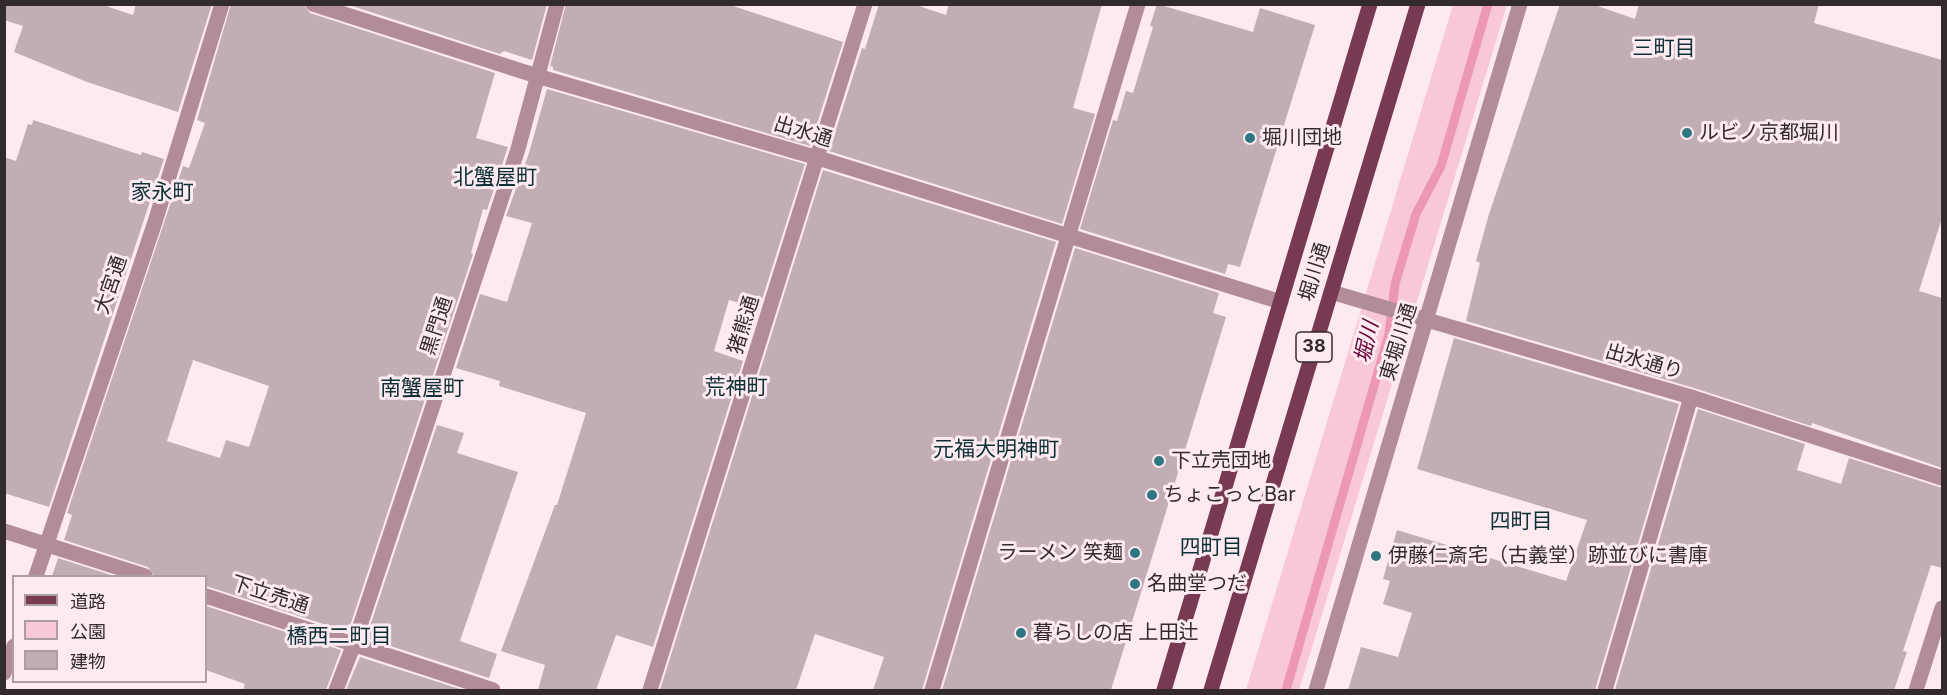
<!DOCTYPE html>
<html>
<head>
<meta charset="utf-8">
<style>
	body { margin:0 }
	#map { position:relative; width:1947px; height:695px; overflow:hidden; background:#fceaf0; font-family:Inter,"Noto Sans JP",sans-serif }
	canvas { display:block }
	.frame { position:absolute; inset:0; border:6px solid #322a2d; pointer-events:none }
	.legend { position:absolute; left:12px; top:575px; width:195px; height:108px; box-sizing:border-box; background:#fceaf0; border:2px solid #ab9da2; margin:0; padding:8px 10px; list-style:none; font-size:18px; color:#322a2d }
	.legend li { display:flex; align-items:center; gap:12px; height:30px }
	.legend b { width:30px; border:2px solid #ab9da2 }
</style>
</head>
<body>
<div id="map">
<canvas width="1947" height="695"></canvas>
<div class="frame"></div>
<ul class="legend">
<li><b style="height:8px;background:#783952"></b>道路</li>
<li><b style="height:16px;background:#f8c8d8"></b>公園</li>
<li><b style="height:16px;background:#c2adb4"></b>建物</li>
</ul>
</div>
<script>
const ctx = document.querySelector('canvas').getContext('2d');
ctx.lineJoin = 'round';
function paint(path, color) { ctx.fillStyle = color; ctx.fill(path, 'evenodd'); }
const toPath = rows => new Path2D(rows.map(r => 'M' + r).join(''));
function strokePath(path, color, width, dash) { ctx.strokeStyle = color; ctx.lineWidth = width; ctx.lineCap = dash ? 'butt' : 'round'; ctx.setLineDash(dash || []); ctx.stroke(path); }
function write(font, color, halo, rows, align = 'center') {
  ctx.font = font + ' Inter,"Noto Sans JP",sans-serif'; ctx.lineWidth = 6; ctx.setLineDash([]); ctx.textBaseline = 'middle'; ctx.strokeStyle = halo; ctx.fillStyle = color; for (const [text, x, y, turn = 0] of rows) {
    ctx.save(); ctx.translate(x, y); ctx.rotate((+turn || 0) * Math.PI / 180); ctx.textAlign = isNaN(turn) ? turn : align; if (halo) ctx.strokeText(text, 0, 0); ctx.fillText(text, 0, 0); ctx.restore();
  }
}
const green = toPath([
	[1453,5,1507,5,1299,690,1246,690]
]);
const stream = toPath([
	[1286,690,1389,334,1395,284,1416,214,1441,166,1488,4]
]);
const building = toPath([
	[4,4,100,4,133,15,136,4,212,4,178,112,87,82,14,52,23,26,4,20],
	[231,4,303,4,310,13,495,73,476,138,508,147,487,210,483,209,471,253,473,254,348,632,206,586,206,576,154,576,148,567,64,540,72,515,67,513,183,166,189,168,205,123,197,120],
	[193,360,269,386,249,447,226,440,220,458,167,441],
	[346,4,547,4,532,60,504,51,500,54],
	[566,4,727,4,843,42,810,146,553,70,553,67,550,66],
	[879,4,913,4,946,15,949,4,1102,4,1073,108,1095,114,1062,224,829,151,862,48,865,49],
	[1157,4,1253,32,1260,8,1315,25,1240,267,1228,264,1225,274,1080,229,1113,120,1117,121,1126,91,1133,93,1153,27,1150,26],
	[1560,4,1592,4,1635,19,1639,4,1819,4,1814,23,1942,60,1942,218,1919,291,1942,298,1942,468,1812,423,1811,426,1694,388,1466,321,1480,263,1476,261,1489,214],
	[547,89,805,164,759,309,729,300,714,351,743,361,653,647,616,635,596,690,538,690,545,665,501,651,555,505,557,505,586,413,499,386,500,381,456,368,480,294,507,302,532,223,506,216,529,153],
	[33,120,141,155,142,152,164,159,49,507,4,493,4,157,16,161,28,124,32,125],
	[823,170,1056,242,922,690,873,690,884,657,815,634,796,690,660,690],
	[1075,248,1219,293,1213,313,1226,317,1111,690,942,690],
	[1454,338,1679,404,1595,690,1348,690,1361,647,1398,657,1412,613,1383,604,1390,581,1383,579,1397,530,1566,581,1587,520,1417,469],
	[1698,409,1805,444,1797,470,1841,484,1849,458,1942,488,1942,568,1931,565,1903,651,1907,652,1894,690,1615,690],
	[437,425,464,433,457,453,518,472,460,641,497,654,489,678,366,638],
	[58,558,114,576,52,576],
	[206,606,341,650,326,690,243,690,245,684,206,670],
	[360,657,463,690,346,690]
]);
const service = toPath([
	[932,690,1138,4],
	[1605,690,1691,397]
]);
const minor = toPath([
	[313,4,537,76,818,158,1281,302],
	[1331,292,1691,397,1942,478],
	[4,531,145,576],
	[36,576,155,222,222,4],
	[206,596,493,690],
	[4,673,14,646],
	[336,690,354,644,518,149,557,4],
	[650,690,865,4],
	[1316,690,1520,4],
	[1916,690,1942,608]
]);
const primary = toPath([
	[1164,690,1370,4],
	[1211,690,1418,4]
]);
const markers = [
	[1687,133,6,"#2f7780"],
	[1250,138,6,"#2f7780"],
	[1159,461,6,"#2f7780"],
	[1152,495,6,"#2f7780"],
	[1135,553,6,"#2f7780"],
	[1376,556,6,"#2f7780"],
	[1135,584,6,"#2f7780"],
	[1021,633,6,"#2f7780"]
];
const shields = [
	[1314,347,36]
];
const shieldNames = [
	["38",1314,347]
];
const streetNames = [
	["出水通",803,132,17],
	["堀川通",1315,272,-73],
	["大宮通",111,285,-71],
	["猪熊通",744,325,-73],
	["黒門通",437,326,-72],
	["東堀川通",1399,342,-73],
	["出水通り",1644,362,16],
	["下立売通",270,595,18]
];
const poiNames = [
	["ルビノ京都堀川",1699,133],
	["堀川団地",1262,138],
	["下立売団地",1171,461],
	["ちょこっとBar",1164,495],
	["ラーメン 笑麺",1123,553,"right"],
	["伊藤仁斎宅（古義堂）跡並びに書庫",1388,556],
	["名曲堂つだ",1147,584],
	["暮らしの店 上田辻",1033,633]
];
const neighbourhoodNames = [
	["三町目",1664,49],
	["北蟹屋町",495,178],
	["家永町",162,193],
	["荒神町",736,388],
	["南蟹屋町",422,389],
	["元福大明神町",996,450],
	["四町目",1521,522],
	["四町目",1211,548],
	["橋西二町目",339,637]
];
const waterNames = [
	["堀川",1367,342,-77]
];
paint(green, '#f8c8d8');
strokePath(stream, '#ec97b6', 9);
paint(building, '#c2adb4');
strokePath(service, '#b28c98', 15);
strokePath(minor, '#b28c98', 15);
strokePath(primary, '#783952', 15);
for (const [x, y, r, color] of markers) { const dot = new Path2D(); dot.arc(x, y, r, 0, 2 * Math.PI); ctx.fillStyle = color; ctx.fill(dot); strokePath(dot, '#fceaf0', 2); }
for (const [x, y, w] of shields) { const box = new Path2D(); box.roundRect(x - w / 2, y - 15, w, 30, 4.5); ctx.fillStyle = '#fceaf0'; ctx.fill(box); strokePath(box, '#322a2d', 1.5); }
write('bold 18px', '#322a2d', null, shieldNames);
write('20px', '#322a2d', '#fceaf0', streetNames);
write('20px', '#322a2d', '#fceaf0', poiNames, 'left');
write('21px', '#0c2f33', '#fceaf0', neighbourhoodNames);
write('italic 21px', '#670038', '#fceaf0', waterNames);
</script>
</body>
</html>
